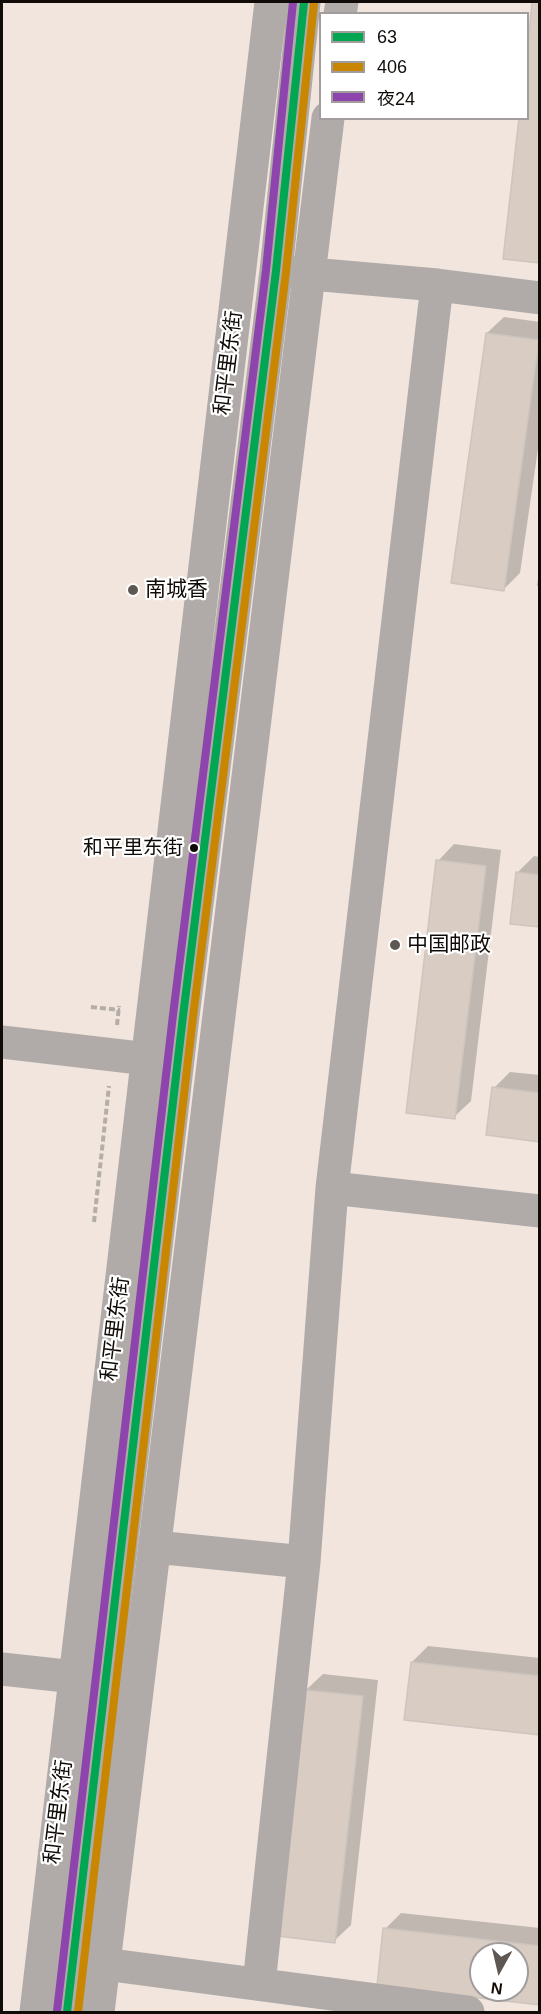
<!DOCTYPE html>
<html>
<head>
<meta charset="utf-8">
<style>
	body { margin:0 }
	#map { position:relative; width:541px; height:2014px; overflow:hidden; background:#f1e5de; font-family:Arial,"Noto Sans SC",sans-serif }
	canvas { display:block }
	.frame { position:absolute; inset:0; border:3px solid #110b07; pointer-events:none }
	.legend { position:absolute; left:319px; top:12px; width:210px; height:108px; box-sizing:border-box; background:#fff; border:2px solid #a09d9c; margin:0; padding:8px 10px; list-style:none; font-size:18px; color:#110b07 }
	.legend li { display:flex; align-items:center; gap:12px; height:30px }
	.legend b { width:30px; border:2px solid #a09d9c }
	.north { position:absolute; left:469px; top:1942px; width:60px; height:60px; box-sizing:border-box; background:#fff; border:2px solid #a09d9c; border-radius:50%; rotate:188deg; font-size:16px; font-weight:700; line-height:24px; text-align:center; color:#110b07 }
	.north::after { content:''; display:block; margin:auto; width:21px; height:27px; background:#5f5752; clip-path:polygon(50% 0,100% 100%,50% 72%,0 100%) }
</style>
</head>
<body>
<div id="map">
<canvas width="541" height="2014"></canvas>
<div class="frame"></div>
<ul class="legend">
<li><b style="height:8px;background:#00a651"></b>63</li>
<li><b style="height:8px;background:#c98701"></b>406</li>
<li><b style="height:8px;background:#8e44ad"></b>夜24</li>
</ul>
<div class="north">N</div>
</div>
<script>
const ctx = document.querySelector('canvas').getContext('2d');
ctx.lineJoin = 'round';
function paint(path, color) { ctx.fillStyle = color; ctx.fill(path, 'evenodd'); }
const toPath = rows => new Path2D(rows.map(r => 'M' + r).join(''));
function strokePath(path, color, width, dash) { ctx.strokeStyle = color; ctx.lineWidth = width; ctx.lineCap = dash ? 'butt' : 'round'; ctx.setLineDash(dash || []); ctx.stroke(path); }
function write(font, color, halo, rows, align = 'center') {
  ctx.font = font + ' Arial,"Noto Sans SC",sans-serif'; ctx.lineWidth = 4.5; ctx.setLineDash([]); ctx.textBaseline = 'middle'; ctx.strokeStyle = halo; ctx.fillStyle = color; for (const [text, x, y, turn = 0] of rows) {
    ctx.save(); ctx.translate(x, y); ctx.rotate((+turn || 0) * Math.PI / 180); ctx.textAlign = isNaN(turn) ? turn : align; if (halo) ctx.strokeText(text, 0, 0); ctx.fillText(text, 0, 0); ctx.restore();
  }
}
const shadow = toPath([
	[534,2,540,2,540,261,528,118,528,59],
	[504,317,540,322,540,435,520,573,504,589,487,333],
	[540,564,540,586,537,586],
	[454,844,501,850,471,1101,454,1117,438,861],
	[534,856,540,857,540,926,517,873],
	[510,1072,540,1075,540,1140,494,1088],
	[428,1646,540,1658,540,1733,412,1662],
	[323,1674,378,1680,351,1925,334,1941,306,1690],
	[401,1913,540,1928,540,2003,379,1985,385,1929],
	[481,1954,517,1954,517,1990,481,1990]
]);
const building = toPath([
	[532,2,540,2,540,263,503,259,519,118,528,118,528,45,532,2],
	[486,333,539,340,504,591,451,583,486,333],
	[436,860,486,866,455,1119,406,1113,436,860],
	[516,872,540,875,540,927,510,924,516,872],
	[492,1087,540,1093,540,1142,486,1135,492,1087],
	[411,1662,540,1676,540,1735,404,1720,411,1662],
	[305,1690,363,1696,335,1943,277,1936,305,1690],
	[383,1928,540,1946,540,2005,377,1986,383,1928],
	[481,1954,517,1954,517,1990,481,1990,481,1954]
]);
const path = toPath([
	[91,1007,120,1010],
	[117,1025,119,1006],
	[94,1222,109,1086]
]);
const minor = toPath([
	[340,14,342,2],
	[437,285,540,298],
	[2,1042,148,1059],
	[332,1188,540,1211],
	[155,1547,304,1562],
	[2,1669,75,1677],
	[104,1964,468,2012],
	[259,1984,304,1562,332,1188,437,285,288,272],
	[98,2012,328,118]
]);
const tertiary = toPath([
	[36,2012,271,2],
	[67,2012,183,1016,276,271,304,2]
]);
const bus1 = toPath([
	[67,2012,183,1016,276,271,304,2]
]);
const bus2 = toPath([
	[78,2012,193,1017,286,272,314,3]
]);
const bus3 = toPath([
	[57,2011,173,1015,266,270,293,2]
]);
const markers = [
	[133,590,6,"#5f5752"],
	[194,848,5,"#110b07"],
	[395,945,6,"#5f5752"]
];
const busNames = [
	["和平里东街",183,848]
];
const streetNames = [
	["和平里东街",229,363,-83],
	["和平里东街",116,1329,-83],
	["和平里东街",59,1812,-83]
];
const poiNames = [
	["南城香",145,590],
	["中国邮政",407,945]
];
paint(shadow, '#0003');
paint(building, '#d8ccc3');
strokePath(building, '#cdc5be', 1.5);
strokePath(path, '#b4ada8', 4, [6, 3]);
strokePath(minor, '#b0aba8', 33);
strokePath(tertiary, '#b0aba8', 33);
strokePath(bus1, '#00a651', 8);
strokePath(bus2, '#c98701', 8);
strokePath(bus3, '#8e44ad', 8);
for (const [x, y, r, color] of markers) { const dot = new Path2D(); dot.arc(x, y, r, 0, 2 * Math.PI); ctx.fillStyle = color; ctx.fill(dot); strokePath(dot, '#fff', 2); }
write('20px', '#110b07', '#fff', busNames, 'right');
write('21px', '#110b07', '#fff', streetNames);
write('21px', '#110b07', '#fff', poiNames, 'left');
</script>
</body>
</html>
